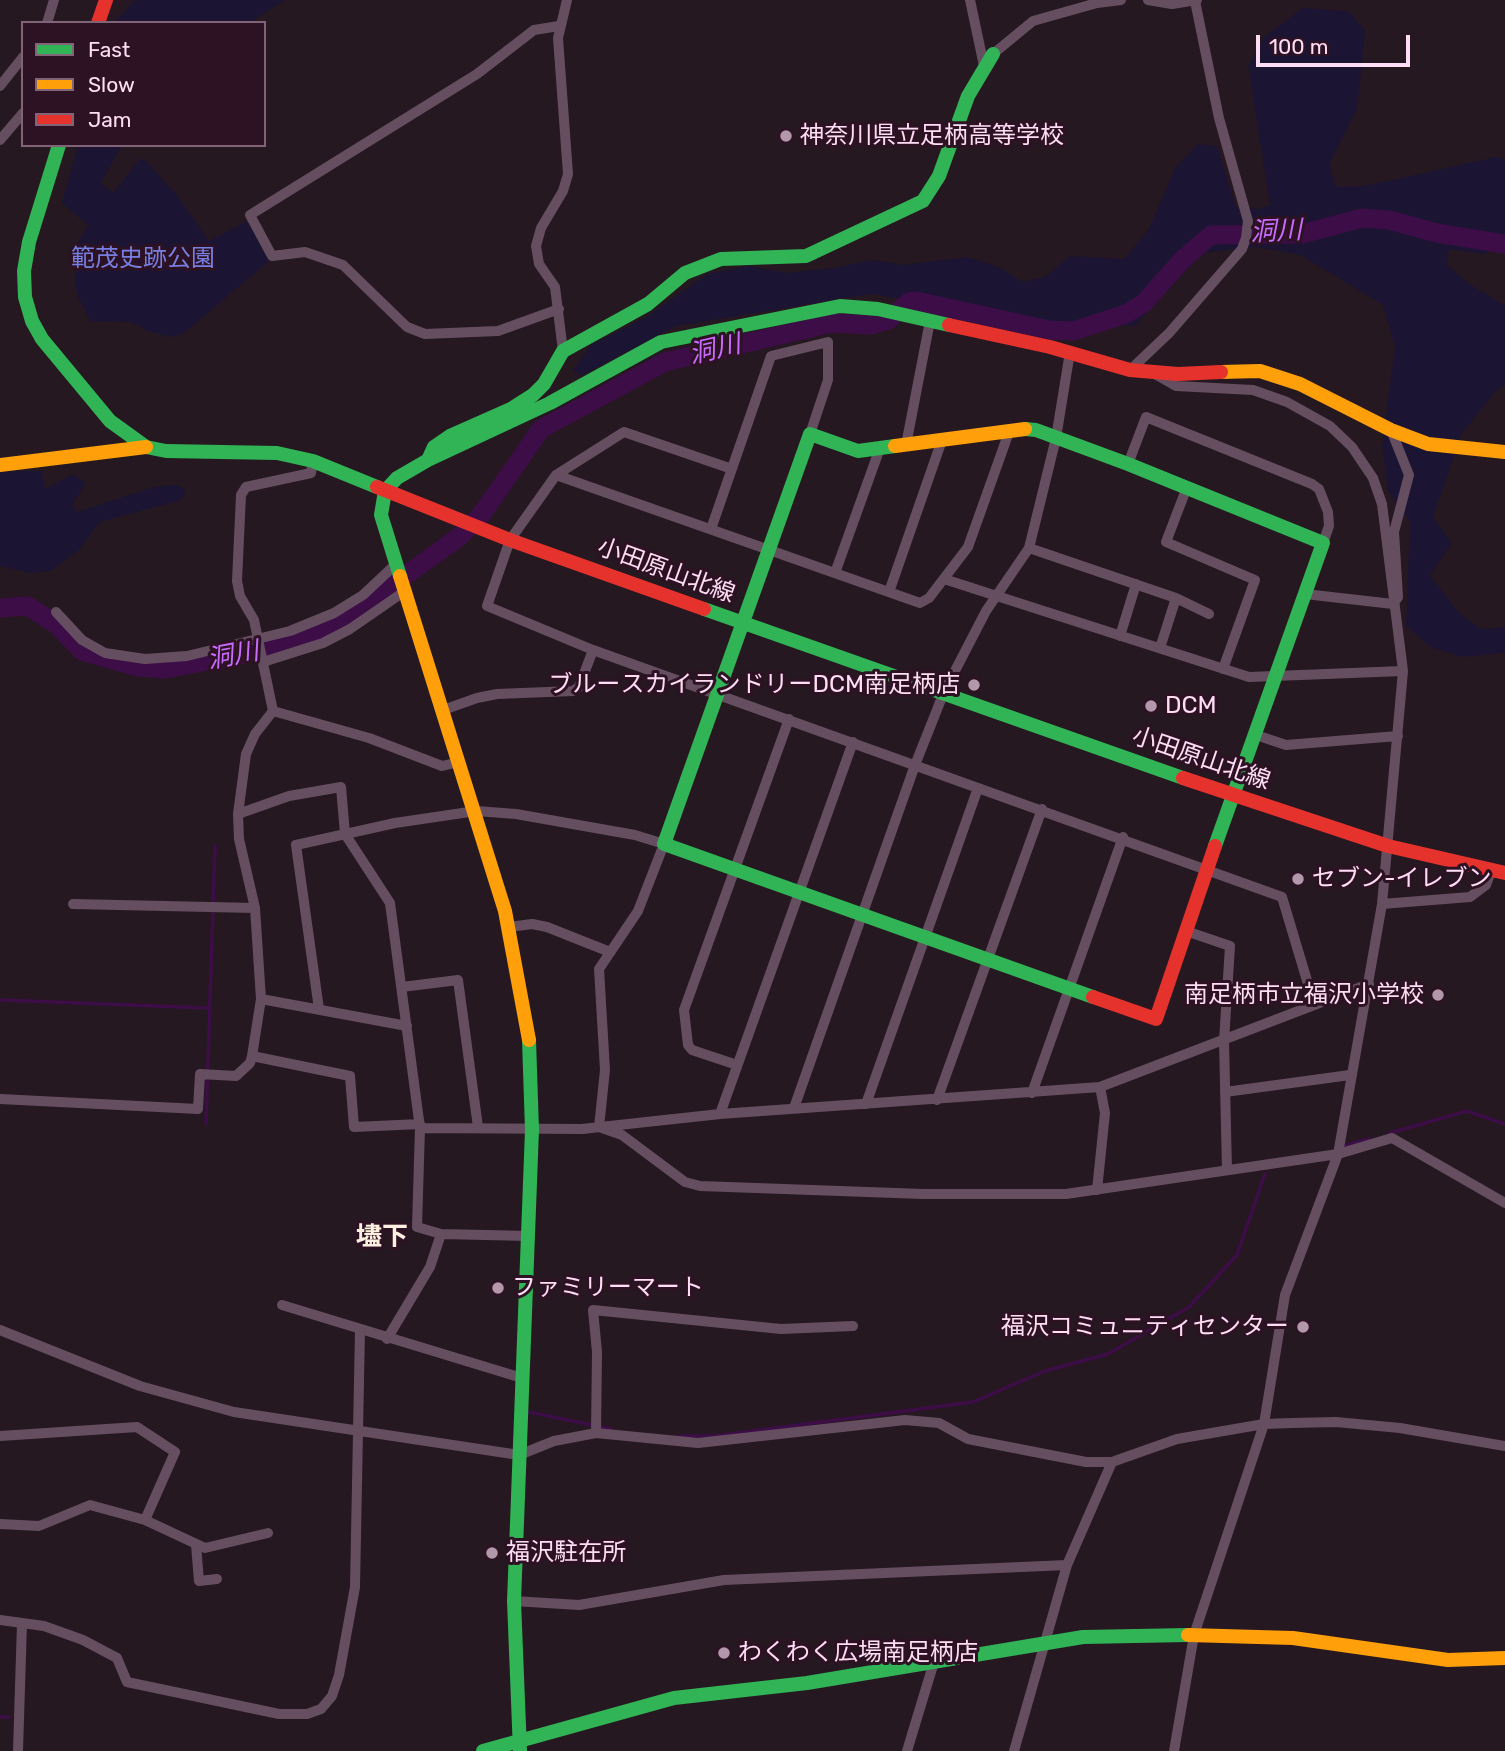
<!DOCTYPE html>
<html>
<head>
<meta charset="utf-8">
<style>
	body { margin:0 }
	#map { position:relative; width:1505px; height:1751px; overflow:hidden; background:#261821; font-family:Rubik,sans-serif }
	canvas { display:block }
	.legend { position:absolute; left:21px; top:21px; width:245px; height:126px; box-sizing:border-box; background:#2c1223; border:2px solid #806377; margin:0; padding:9px 12px; list-style:none; font-size:21px; color:#ffddf5 }
	.legend li { display:flex; align-items:center; gap:14px; height:35px }
	.legend b { width:35px; border:2px solid #806377 }
	.scale { position:absolute; left:1256px; top:35px; width:154px; height:32px; box-sizing:border-box; border:4px solid #ffddf5; border-top:0; padding-left:9px; font-size:21px; line-height:24px; white-space:nowrap; color:#ffddf5; -webkit-text-stroke:5px #2c1223; paint-order:stroke }
</style>
</head>
<body>
<div id="map">
<canvas width="1505" height="1751"></canvas>
<ul class="legend">
<li><b style="height:9px;background:#30b455"></b>Fast</li>
<li><b style="height:9px;background:#ff9f0a"></b>Slow</li>
<li><b style="height:9px;background:#e5322d"></b>Jam</li>
</ul>
<div class="scale">100 m</div>
</div>
<script>
const ctx = document.querySelector('canvas').getContext('2d');
ctx.lineJoin = 'round';
function paint(path, color) { ctx.fillStyle = color; ctx.fill(path, 'evenodd'); }
const toPath = rows => new Path2D(rows.map(r => 'M' + r).join(''));
function strokePath(path, color, width, dash) { ctx.strokeStyle = color; ctx.lineWidth = width; ctx.lineCap = dash ? 'butt' : 'round'; ctx.setLineDash(dash || []); ctx.stroke(path); }
function write(font, color, halo, rows, align = 'center') {
  ctx.font = font + ' Rubik,"Noto Sans JP",sans-serif'; ctx.lineWidth = 6; ctx.setLineDash([]); ctx.textBaseline = 'middle'; ctx.strokeStyle = halo; ctx.fillStyle = color; for (const [text, x, y, turn = 0] of rows) {
    ctx.save(); ctx.translate(x, y); ctx.rotate((+turn || 0) * Math.PI / 180); ctx.textAlign = isNaN(turn) ? turn : align; if (halo) ctx.strokeText(text, 0, 0); ctx.fillText(text, 0, 0); ctx.restore();
  }
}
const green = toPath([
	[135,0,285,0,249,23,114,23],
	[1303,8,1349,11,1365,31,1357,109,1329,165,1336,187,1365,186,1496,157,1505,160,1505,242,1484,254,1449,249,1447,265,1472,286,1505,305,1505,385,1494,393,1462,433,1433,517,1452,543,1430,575,1458,612,1481,629,1505,627,1505,653,1462,657,1431,647,1406,626,1410,521,1388,491,1382,446,1395,347,1382,304,1300,255,1256,247,1202,253,1135,326,1051,322,870,294,676,326,581,376,573,370,591,345,648,316,708,274,748,266,786,273,834,268,872,260,903,265,967,257,999,267,1023,282,1045,277,1070,256,1124,259,1149,229,1175,168,1198,144,1217,146,1236,207,1258,209,1270,205,1248,66,1265,36],
	[78,145,122,145,101,183,113,193,140,159,144,159,177,195,209,241,245,222,250,223,270,260,183,334,171,337,148,331,131,322,90,321,78,297,75,284,77,244,88,225,62,203],
	[0,471,42,471,45,489,72,475,79,478,85,484,72,505,77,512,154,487,177,485,186,490,181,500,100,522,79,550,50,571,30,573,0,566]
]);
const stream = toPath([
	[0,1000,209,1008],
	[206,1123,215,846],
	[1390,1133,1467,1111,1505,1124],
	[1344,1146,1369,1139],
	[529,1412,611,1429],
	[678,1436,715,1436,973,1402,1045,1371,1108,1354,1189,1307,1237,1255,1265,1174],
	[0,1717,9,1717]
]);
const river = toPath([
	[0,608,28,606,57,625,82,651,138,667,165,669,277,648,343,620,459,537,481,515,541,429,665,362,832,323,870,325,888,320,909,302,916,301,1049,330,1073,331,1126,314,1144,303,1182,260,1211,235,1302,234,1362,218,1389,220,1437,233,1505,244]
]);
const street = toPath([
	[970,0,984,66],
	[1148,0,1172,4,1197,0],
	[47,23,54,0],
	[559,26,534,30,477,74,250,215,272,256,305,252,343,265,407,327,425,334,498,331,559,309],
	[993,54,1033,21,1097,3,1121,0],
	[0,86,23,57],
	[0,140,23,113],
	[563,351,555,287,539,264,536,246,541,228,563,191,568,174,558,38,567,0],
	[1130,370,1170,332,1242,249,1246,238,1248,221,1219,118,1195,1],
	[1151,372,1176,386,1253,390,1287,402,1330,426,1352,447,1373,478,1382,504,1403,671,1382,904,1338,1154,1285,1295,1264,1424,1194,1635,1174,1751],
	[906,445,930,321],
	[1128,464,1146,417,1312,484,1319,489,1328,512,1329,526,1323,543],
	[732,469,624,432,556,475,510,540,487,606,593,650,1282,897,1314,1004],
	[556,475,920,603,929,598,968,547,1009,432],
	[1187,487,1166,542,1255,580,1223,669],
	[711,529,771,356,828,342,828,380,810,434],
	[1029,548,1176,598,1209,614],
	[835,573,880,448],
	[944,579,1249,677,1403,671],
	[889,592,942,440],
	[1305,594,1393,604,1398,597,1394,532,1409,475,1391,430],
	[56,612,82,640,105,653,145,659,187,656,290,631,334,613,363,595,396,564],
	[1120,636,1136,584],
	[1160,648,1176,598],
	[263,662,323,643,350,629,405,591],
	[443,710,477,698,497,694,573,691,579,687,593,650],
	[273,711,255,734,246,754,238,814,239,839,255,908,261,999,252,1056,350,1076,354,1127,420,1124],
	[273,711,254,620,240,596,237,581,241,495,246,487,311,473,313,461],
	[273,711,369,738,442,766,459,762],
	[1256,735,1286,745,1398,736],
	[238,814,289,796,341,787,345,834,390,903,420,1128,417,1227,441,1234,529,1236],
	[73,904,255,908],
	[1382,904,1470,897,1486,885,1491,871],
	[509,927,532,924,547,927,610,952],
	[1186,931,1230,946,1224,1041,1227,1170],
	[402,987,458,980,478,1127],
	[261,999,407,1026],
	[319,1009,296,845,395,823,476,811,516,814,635,835,664,844,638,911,599,969,605,1070,599,1127,622,1135,685,1182,700,1186,923,1194,1066,1194,1338,1154,1392,1138,1505,1203],
	[737,1065,692,1050,688,1045,684,1010,789,719],
	[1225,1092,1350,1075],
	[1032,1093,1123,837],
	[0,1099,198,1109,200,1074,236,1076,250,1063,252,1056],
	[937,1100,1042,809],
	[866,1104,978,788],
	[794,1108,915,765,944,692,986,611,1029,548,1056,438,1070,352],
	[720,1114,853,742],
	[420,1128,582,1129,720,1114,1100,1087,1369,984],
	[1097,1190,1105,1113,1100,1087],
	[282,1305,522,1378],
	[0,1330,140,1386,234,1412,519,1455,554,1441,596,1433,698,1443,905,1420,939,1423,968,1439,1086,1462,1112,1462,1177,1439,1264,1424,1292,1423,1336,1422,1400,1428,1505,1446],
	[387,1339,430,1267,441,1234],
	[596,1433,597,1352,593,1310,781,1329,853,1326],
	[0,1436,137,1427,175,1452,145,1520],
	[0,1524,39,1526,90,1505,145,1520,205,1548,268,1533],
	[196,1545,199,1581,217,1579],
	[514,1601,579,1605,724,1580,1067,1565],
	[0,1620,44,1626,83,1640,117,1658,127,1682,279,1714,307,1714,321,1709,332,1696,339,1675,355,1587,360,1329],
	[18,1751,22,1623],
	[907,1751,934,1662],
	[1014,1751,1067,1565,1112,1462]
]);
const fast = toPath([
	[59,145,29,242,24,271,25,297,32,321,42,339,110,421,146,447,166,451,277,453,313,461,377,487],
	[1025,429,1036,430,1128,464,1323,543,1215,846],
	[895,446,858,451,810,434,664,844,1093,997],
	[429,458,434,447,450,436,511,409,533,395,544,384,563,351,648,304,685,273,721,259,806,256,923,201,939,176,968,96,993,54],
	[400,576,381,515,385,491,397,478,428,460,550,403,661,342,840,306,878,309,949,325],
	[704,609,1183,778],
	[483,1751,674,1698,807,1683,1083,1637,1188,1635],
	[520,1751,514,1601,532,1130,529,1040]
]);
const slow = toPath([
	[1221,372,1260,371,1300,384,1391,430,1428,444,1505,452],
	[895,446,1025,429],
	[0,465,146,447],
	[400,576,505,911,529,1040],
	[1188,1635,1293,1638,1448,1660,1505,1658]
]);
const jam = toPath([
	[98,23,106,0],
	[949,325,1050,347,1130,370,1178,374,1221,372],
	[377,487,510,540,704,609],
	[1183,778,1388,846,1505,873],
	[1093,997,1156,1019,1215,846]
]);
const markers = [
	[786,136,7,"#b398ab"],
	[974,685,7,"#b398ab"],
	[1151,706,7,"#b398ab"],
	[1298,879,7,"#b398ab"],
	[1438,995,7,"#b398ab"],
	[498,1288,7,"#b398ab"],
	[1303,1327,7,"#b398ab"],
	[492,1553,7,"#b398ab"],
	[724,1653,7,"#b398ab"]
];
const poiNames = [
	["神奈川県立足柄高等学校",800,136],
	["ブルースカイランドリーDCM南足柄店",960,685,"right"],
	["DCM",1165,706],
	["セブン-イレブン",1312,879],
	["南足柄市立福沢小学校",1424,995,"right"],
	["ファミリーマート",512,1288],
	["福沢コミュニティセンター",1289,1327,"right"],
	["福沢駐在所",506,1553],
	["わくわく広場南足柄店",738,1653]
];
const parkNames = [
	["範茂史跡公園",143,259]
];
const streetNames = [
	["小田原山北線",666,571,20],
	["小田原山北線",1201,759,19]
];
const waterNames = [
	["洞川",1276,232,-3],
	["洞川",715,350,-13],
	["洞川",233,656,-11]
];
const neighbourhoodNames = [
	["壗下",382,1237]
];
paint(green, '#1b1533');
strokePath(stream, '#3d0d47', 3.5);
strokePath(river, '#3d0d47', 19);
strokePath(street, '#664e61', 10);
strokePath(fast, '#30b455', 14);
strokePath(slow, '#ff9f0a', 14);
strokePath(jam, '#e5322d', 14);
for (const [x, y, r, color] of markers) { const dot = new Path2D(); dot.arc(x, y, r, 0, 2 * Math.PI); ctx.fillStyle = color; ctx.fill(dot); strokePath(dot, '#2c1223', 2.5); }
write('24px', '#ffddf5', '#2c1223', poiNames, 'left');
write('24px', '#777fe3', '#2c1223', parkNames);
write('24px', '#ffddf5', '#2c1223', streetNames);
write('italic 26px', '#c96cfd', '#2c1223', waterNames);
write('bold 26px', '#fff0df', '#2c1223', neighbourhoodNames);
</script>
</body>
</html>
